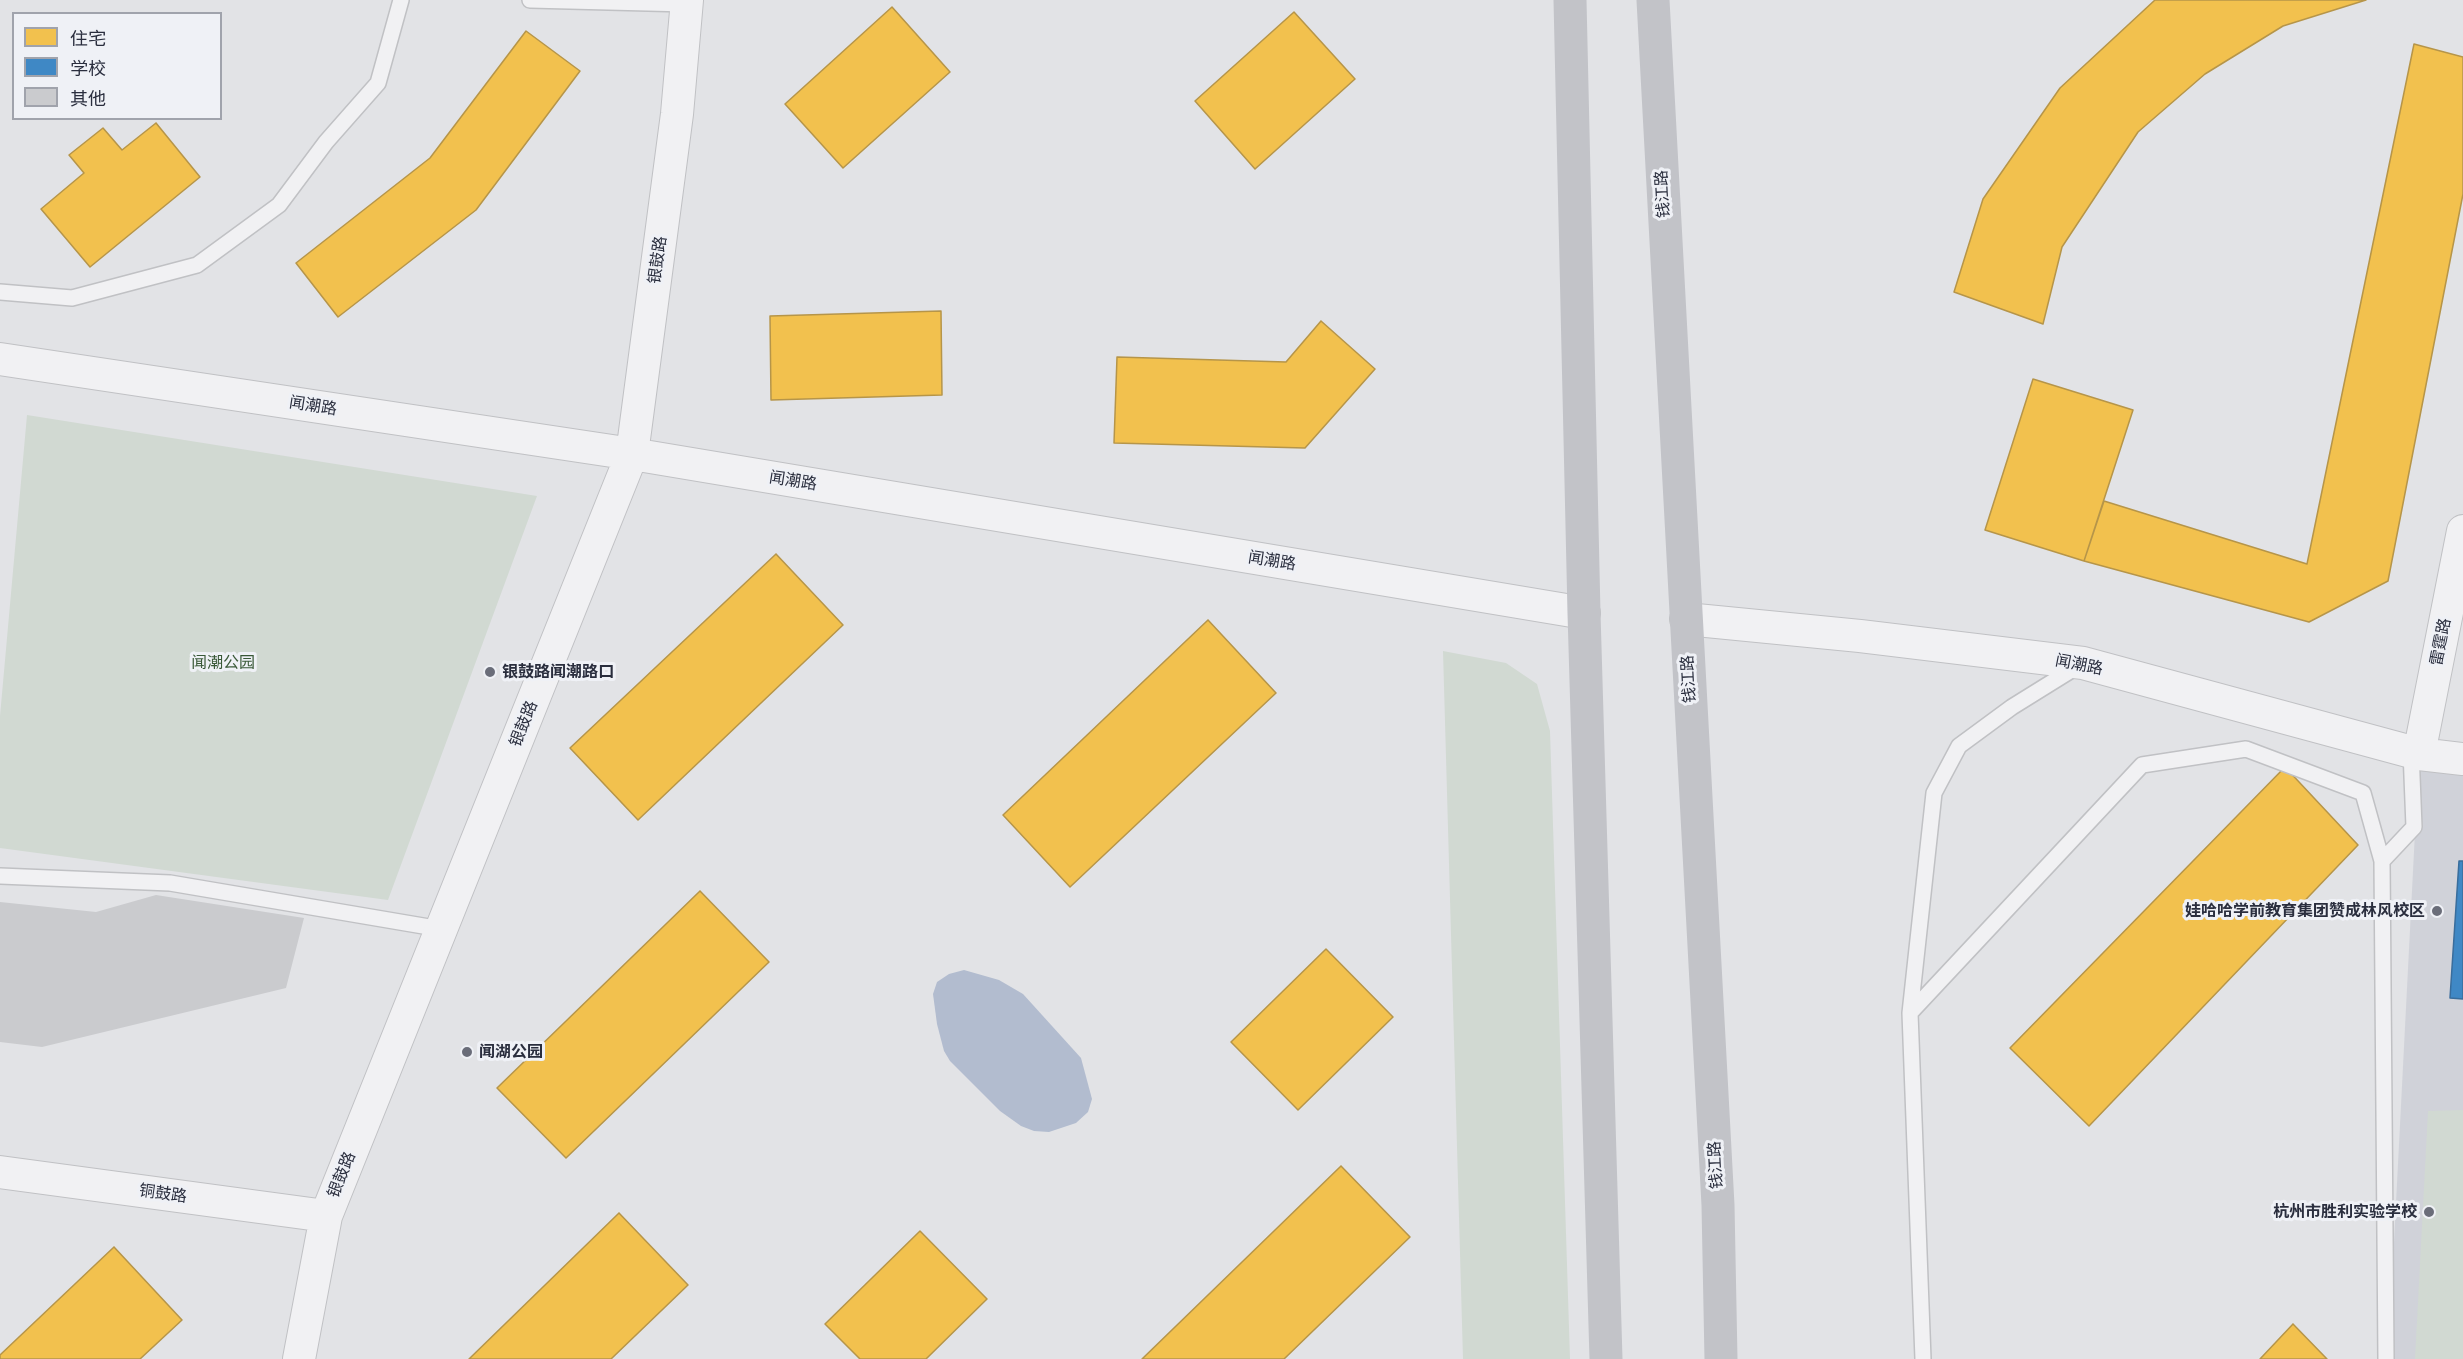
<!DOCTYPE html>
<html>
<head>
<meta charset="utf-8">
<style>
	body { margin:0 }
	#map { position:relative; width:2463px; height:1359px; overflow:hidden; background:#e2e3e6; font-family:Montserrat,"Noto Sans SC",sans-serif }
	canvas { display:block }
	.legend { position:absolute; left:12px; top:12px; width:210px; height:108px; box-sizing:border-box; background:#eff1f6; border:2px solid #a0a3ac; margin:0; padding:8px 10px; list-style:none; font-size:18px; color:#2a2e3e }
	.legend li { display:flex; align-items:center; gap:12px; height:30px }
	.legend b { width:30px; border:2px solid #a0a3ac }
</style>
</head>
<body>
<div id="map">
<canvas width="2463" height="1359"></canvas>
<ul class="legend">
<li><b style="height:16px;background:#f2c14e"></b>住宅</li>
<li><b style="height:16px;background:#3f88c5"></b>学校</li>
<li><b style="height:16px;background:#cacbce"></b>其他</li>
</ul>
</div>
<script>
const ctx = document.querySelector('canvas').getContext('2d');
ctx.lineJoin = 'round';
function paint(path, color) { ctx.fillStyle = color; ctx.fill(path, 'evenodd'); }
const toPath = rows => new Path2D(rows.map(r => 'M' + r).join(''));
function strokePath(path, color, width, dash) { ctx.strokeStyle = color; ctx.lineWidth = width; ctx.lineCap = dash ? 'butt' : 'round'; ctx.setLineDash(dash || []); ctx.stroke(path); }
function write(font, color, halo, rows, align = 'center') {
  ctx.font = font + ' Montserrat,"Noto Sans SC",sans-serif'; ctx.lineWidth = 6; ctx.setLineDash([]); ctx.textBaseline = 'middle'; ctx.strokeStyle = halo; ctx.fillStyle = color; for (const [text, x, y, turn = 0] of rows) {
    ctx.save(); ctx.translate(x, y); ctx.rotate((+turn || 0) * Math.PI / 180); ctx.textAlign = isNaN(turn) ? turn : align; if (halo) ctx.strokeText(text, 0, 0); ctx.fillText(text, 0, 0); ctx.restore();
  }
}
const built = toPath([
	[2419,754,2463,759,2463,1359,2388,1359]
]);
const green = toPath([
	[27,415,537,496,388,900,0,848,0,716],
	[1443,651,1506,663,1537,684,1550,731,1570,1359,1463,1359],
	[2463,1110,2463,1359,2415,1359,2428,1111]
]);
const water = toPath([
	[964,970,999,980,1023,994,1081,1058,1092,1099,1088,1112,1076,1123,1049,1132,1034,1131,1021,1126,1000,1111,950,1061,944,1051,937,1024,933,994,937,982,949,974]
]);
const homes = toPath([
	[2155,0,2366,0,2283,26,2205,74,2138,132,2062,247,2043,324,1954,292,1983,199,2060,88,2155,0],
	[892,7,950,72,843,168,785,104,892,7],
	[1294,12,1355,79,1255,169,1195,101,1294,12],
	[526,31,580,71,476,210,338,317,296,263,430,158,526,31],
	[2414,44,2463,57,2463,194,2388,581,2309,622,2084,561,2104,501,2307,564,2414,44],
	[156,123,200,177,90,267,41,209,84,173,69,155,103,128,122,150,156,123],
	[941,311,942,395,771,400,770,316,941,311],
	[1321,321,1375,369,1305,448,1114,443,1117,357,1286,362,1321,321],
	[2033,379,2133,410,2084,561,1985,530,2033,379],
	[776,554,843,625,638,820,570,748,776,554],
	[1208,620,1276,693,1070,887,1003,815,1208,620],
	[2285,767,2358,845,2089,1126,2010,1048,2285,767],
	[700,891,769,962,566,1158,497,1088,700,891],
	[1326,949,1393,1017,1298,1110,1231,1042,1326,949],
	[1341,1166,1410,1237,1284,1359,1142,1359,1341,1166],
	[619,1213,688,1285,611,1359,469,1359,619,1213],
	[920,1231,987,1299,926,1359,860,1359,825,1324,920,1231],
	[114,1247,182,1320,140,1359,0,1359,0,1355,114,1247],
	[2293,1324,2327,1359,2260,1359,2293,1324]
]);
const schools = toPath([
	[2459,861,2463,861,2463,999,2450,998,2459,861]
]);
const building = toPath([
	[156,895,304,918,286,988,42,1047,0,1042,0,902,96,912]
]);
const lane = toPath([
	[530,0,687,4],
	[0,292,72,298,197,265,279,205,326,142,378,83,401,0],
	[0,876,170,883,441,929],
	[1910,1013,2142,765,2246,749,2363,793,2382,861],
	[1923,1359,1910,1013,1934,793,1959,746,2012,707,2078,666],
	[2386,1359,2382,861,2414,827,2411,751]
]);
const street = toPath([
	[0,359,632,454,1584,613],
	[1686,619,1860,636,2083,663,2419,754,2463,759],
	[2419,754,2463,531],
	[0,1172,326,1216],
	[299,1359,326,1216,632,454,677,114,687,0]
]);
const secondary = toPath([
	[1570,0,1584,613,1606,1359],
	[1653,0,1718,1205,1721,1359]
]);
const markers = [
	[490,672,6,"#6a6d79"],
	[2437,911,6,"#6a6d79"],
	[467,1052,6,"#6a6d79"],
	[2429,1212,6,"#6a6d79"]
];
const streetNames = [
	["钱江路",1663,194,-93],
	["银鼓路",658,260,-82],
	["闻潮路",313,406,9],
	["闻潮路",793,481,9],
	["闻潮路",1272,561,9],
	["雷霆路",2441,642,-79],
	["闻潮路",2079,665,11],
	["钱江路",1689,679,-93],
	["银鼓路",524,724,-68],
	["钱江路",1716,1165,-93],
	["银鼓路",342,1175,-68],
	["铜鼓路",163,1194,8]
];
const parkNames = [
	["闻潮公园",223,663]
];
const poiNames = [
	["银鼓路闻潮路口",502,672],
	["娃哈哈学前教育集团赞成林风校区",2425,911,"right"],
	["闻湖公园",479,1052],
	["杭州市胜利实验学校",2417,1212,"right"]
];
paint(built, '#d0d2d9');
paint(green, '#d1d9d2');
paint(water, '#b2bccf');
paint(homes, '#f2c14e');
strokePath(homes, '#b69549', 1.5);
paint(schools, '#3f88c5');
strokePath(schools, '#396d9c', 1.5);
paint(building, '#cacbce');
strokePath(lane, '#c0c1c4', 18);
strokePath(street, '#c0c1c4', 34);
strokePath(lane, '#f1f1f3', 15);
strokePath(street, '#f1f1f3', 32);
strokePath(secondary, '#c2c3c8', 33);
for (const [x, y, r, color] of markers) { const dot = new Path2D(); dot.arc(x, y, r, 0, 2 * Math.PI); ctx.fillStyle = color; ctx.fill(dot); strokePath(dot, '#eff1f6', 2); }
write('16px', '#2a2e3e', '#eff1f6', streetNames);
write('16px', '#3a5938', '#eff1f6', parkNames);
write('bold 16px', '#2a2e3e', '#eff1f6', poiNames, 'left');
</script>
</body>
</html>
